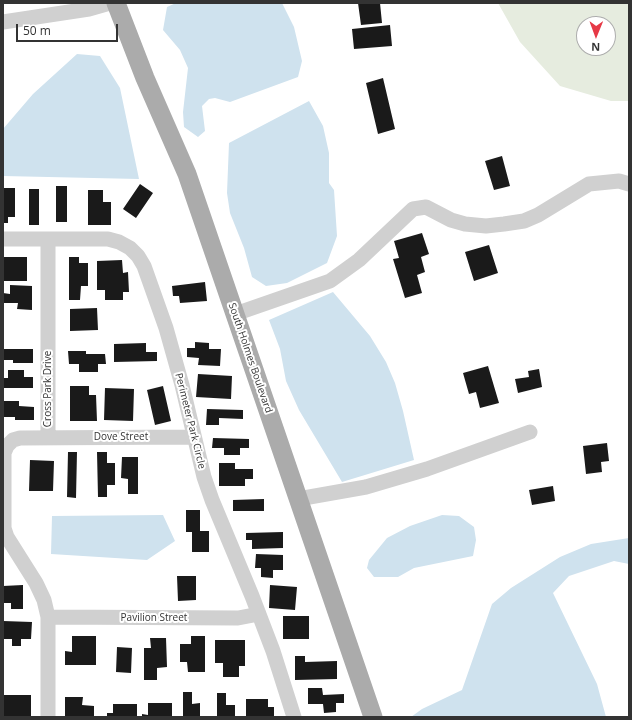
<!DOCTYPE html>
<html>
<head>
<meta charset="utf-8">
<style>
	body { margin:0 }
	#map { position:relative; width:632px; height:720px; overflow:hidden; background:#fff; font-family:"Open Sans",sans-serif }
	canvas { display:block }
	.frame { position:absolute; inset:0; border:4px solid #333; pointer-events:none }
	.north { position:absolute; left:576px; top:16px; width:40px; height:40px; box-sizing:border-box; background:#fff; border:1px solid #adadad; border-radius:50%; rotate:181deg; font-size:11px; font-weight:700; line-height:16px; text-align:center; color:#333 }
	.north::after { content:''; display:block; margin:auto; width:14px; height:18px; background:#e63946; clip-path:polygon(50% 0,100% 100%,50% 72%,0 100%) }
	.scale { position:absolute; left:16px; top:24px; width:102px; height:18px; box-sizing:border-box; border:2px solid #333; border-top:0; padding-left:5px; font-size:12px; line-height:14px; white-space:nowrap; color:#333; -webkit-text-stroke:3px #fff; paint-order:stroke }
</style>
</head>
<body>
<div id="map">
<canvas width="632" height="720"></canvas>
<div class="frame"></div>
<div class="north">N</div>
<div class="scale">50 m</div>
</div>
<script>
const ctx = document.querySelector('canvas').getContext('2d');
ctx.lineJoin = 'round';
function paint(path, color) { ctx.fillStyle = color; ctx.fill(path, 'evenodd'); }
const toPath = rows => new Path2D(rows.map(r => 'M' + r).join(''));
function strokePath(path, color, width, dash) { ctx.strokeStyle = color; ctx.lineWidth = width; ctx.lineCap = dash ? 'butt' : 'round'; ctx.setLineDash(dash || []); ctx.stroke(path); }
function write(font, color, halo, rows, align = 'center') {
  ctx.font = font + ' "Open Sans",sans-serif'; ctx.lineWidth = 4; ctx.setLineDash([]); ctx.textBaseline = 'middle'; ctx.strokeStyle = halo; ctx.fillStyle = color; for (const [text, x, y, turn = 0] of rows) {
    ctx.save(); ctx.translate(x, y); ctx.rotate((+turn || 0) * Math.PI / 180); ctx.textAlign = isNaN(turn) ? turn : align; if (halo) ctx.strokeText(text, 0, 0); ctx.fillText(text, 0, 0); ctx.restore();
  }
}
const green = toPath([
	[498,3,629,3,629,101,611,101,560,86,520,42],
	[584,24,608,24,608,48,584,48]
]);
const water = toPath([
	[176,3,282,3,294,27,302,61,298,77,230,102,215,98,209,99,202,106,205,131,198,137,184,127,183,112,188,68,180,50,163,30,167,7],
	[77,54,100,56,120,88,139,179,3,176,3,129,33,94],
	[309,101,323,126,329,153,329,183,334,190,337,236,327,263,287,283,266,286,252,277,244,248,230,213,227,193,229,143],
	[333,292,370,336,386,362,395,383,403,411,414,460,342,482,299,410,286,381,280,349,269,320],
	[163,515,175,541,147,560,51,554,52,516],
	[442,515,459,516,474,527,476,540,473,556,414,568,398,577,374,577,367,568,369,560,387,538,410,526],
	[629,538,629,564,614,561,569,576,553,593,597,684,606,717,411,717,422,709,462,690,492,604,511,588,560,557,591,544]
]);
const building = toPath([
	[358,3,380,3,382,23,361,25],
	[390,25,392,46,354,49,352,29],
	[383,78,395,129,378,134,366,83],
	[502,156,510,186,494,190,485,161],
	[140,184,153,193,136,218,123,209],
	[56,186,67,186,67,222,56,222],
	[3,188,15,188,15,217,8,217,8,223,3,223],
	[29,189,39,189,39,225,29,225],
	[88,190,103,190,103,202,111,202,111,225,88,225],
	[422,233,429,254,421,257,425,272,417,275,422,293,405,298,393,259,399,258,394,241],
	[489,245,498,273,474,281,465,252],
	[3,257,27,257,27,281,3,281],
	[69,257,79,257,79,263,88,263,88,286,81,286,80,300,69,300],
	[122,260,123,273,128,272,129,292,123,292,123,300,105,300,105,290,97,290,97,261],
	[205,282,207,301,180,303,179,296,173,296,172,286],
	[10,285,32,286,32,310,17,309,18,303,3,303,3,293,10,294],
	[97,308,98,330,70,331,70,309],
	[195,342,209,343,209,349,221,349,220,366,198,365,199,358,187,357,187,348,195,348],
	[146,343,146,352,157,352,157,361,114,362,114,344],
	[3,349,33,349,33,363,13,363,13,360,3,360],
	[68,351,86,351,86,354,105,354,106,364,98,364,98,372,79,372,79,364,69,364],
	[488,366,499,403,480,408,476,392,469,394,463,373],
	[539,369,542,387,518,393,515,379,529,377,528,371],
	[8,370,24,370,24,377,33,377,33,388,3,388,3,378,8,378],
	[198,374,232,376,231,399,196,397],
	[70,386,89,386,89,395,96,395,97,421,70,421],
	[163,386,171,421,155,425,147,390],
	[105,388,134,389,133,421,104,420],
	[3,401,19,401,19,406,34,407,34,420,15,420,15,417,3,417],
	[207,409,243,410,243,419,219,418,219,425,206,425],
	[213,438,249,439,249,448,240,448,240,455,224,455,224,448,212,448],
	[607,443,609,461,601,462,602,472,586,474,583,446],
	[68,452,77,452,76,498,67,497],
	[97,452,107,452,107,463,115,463,115,485,107,485,107,497,98,497],
	[122,457,138,457,138,494,128,494,128,479,121,478],
	[30,460,54,461,53,491,29,491],
	[219,463,235,463,235,469,253,469,253,479,245,479,245,486,219,486],
	[553,486,555,501,532,505,529,490],
	[264,499,264,511,233,511,233,500],
	[186,510,200,510,200,531,209,531,209,552,192,552,192,532,186,532],
	[283,532,283,548,252,549,252,540,246,540,246,533],
	[256,554,283,555,283,570,273,570,273,578,261,577,261,568,255,568],
	[177,576,196,576,196,600,178,601],
	[23,585,23,609,11,609,11,603,3,603,3,586],
	[270,585,297,587,295,610,269,608],
	[283,616,309,616,309,639,283,639],
	[3,621,32,622,31,639,21,639,21,646,12,646,12,639,3,639],
	[72,636,96,636,96,665,65,665,65,651,72,652],
	[191,636,205,636,205,672,188,672,187,662,180,662,180,644,191,644],
	[150,638,166,638,167,667,157,668,157,680,144,680,144,648,151,648],
	[215,640,245,640,245,666,239,666,239,677,223,677,223,663,215,663],
	[117,647,132,648,131,673,116,672],
	[295,656,305,656,305,662,337,661,337,679,295,680],
	[308,688,322,688,323,695,344,694,344,703,336,703,336,712,324,713,323,704,308,704],
	[183,692,192,692,192,704,200,703,200,717,178,717,183,716],
	[217,693,226,693,226,705,235,705,235,717,217,717],
	[3,695,31,695,31,717,3,717],
	[65,697,83,697,82,705,94,706,94,717,65,717],
	[246,699,268,699,268,707,274,707,274,717,246,717],
	[148,703,172,703,172,717,142,717,142,714,148,715],
	[113,704,137,704,137,717,107,717,107,713,113,713]
]);
const minor = toPath([
	[3,22,89,9,110,3],
	[3,239,108,239,119,242,130,248,138,256,144,266,166,328,182,385,204,477,212,500,252,596,273,651,294,717],
	[235,314,330,281,359,260,413,209,426,207,451,220,465,224,486,226,504,224,524,221,538,215,589,184,619,181,629,184],
	[48,437,48,239],
	[298,499,366,487,427,469,530,432],
	[48,617,238,618,259,614],
	[48,717,48,617,44,600,36,583,7,537,4,528,4,453,7,446,13,440,20,438,194,437]
]);
const major = toPath([
	[116,3,145,78,187,174,373,717]
]);
const streetNames = [
	["South Holmes Boulevard",250,358,71],
	["Cross Park Drive",48,389,-90],
	["Perimeter Park Circle",190,421,76],
	["Dove Street",121,437],
	["Pavilion Street",154,618]
];
paint(green, '#e6ecdf');
paint(water, '#cfe2ee');
paint(building, '#1a1a1a');
strokePath(minor, '#d0d0d0', 15);
strokePath(major, '#ababab', 19);
write('10px', '#333', '#fff', streetNames);
</script>
</body>
</html>
